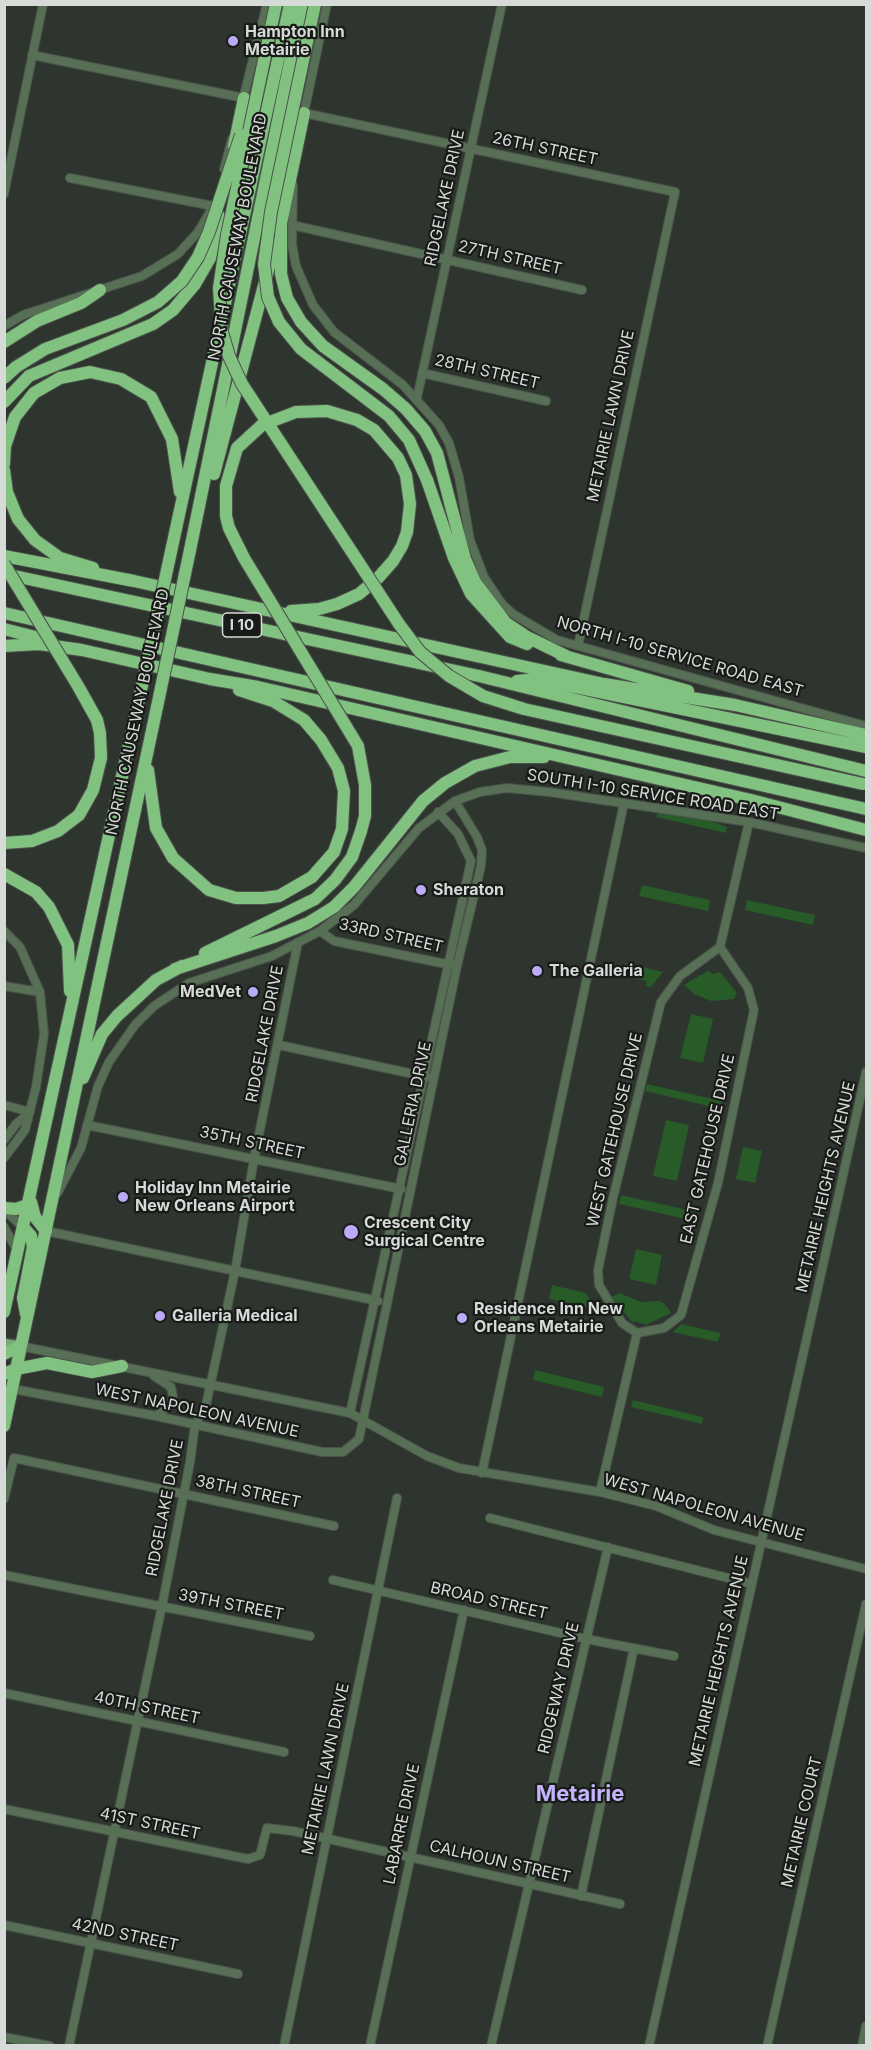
<!DOCTYPE html>
<html>
<head>
<meta charset="utf-8">
<style>
	body { margin:0 }
	#map { position:relative; width:871px; height:2050px; overflow:hidden; background:#2e342e; font-family:Inter,sans-serif }
	canvas { display:block }
	.frame { position:absolute; inset:0; border:6px solid #d7dbd7; pointer-events:none }
</style>
</head>
<body>
<div id="map">
<canvas width="871" height="2050"></canvas>
<div class="frame"></div>
</div>
<script>
const ctx = document.querySelector('canvas').getContext('2d');
ctx.lineJoin = 'round';
function paint(path, color) { ctx.fillStyle = color; ctx.fill(path, 'evenodd'); }
const toPath = rows => new Path2D(rows.map(r => 'M' + r).join(''));
function strokePath(path, color, width, dash) { ctx.strokeStyle = color; ctx.lineWidth = width; ctx.lineCap = dash ? 'butt' : 'round'; ctx.setLineDash(dash || []); ctx.stroke(path); }
function write(font, color, halo, rows, align = 'center') {
  ctx.font = font + ' Inter,sans-serif'; ctx.lineWidth = 4.5; ctx.setLineDash([]); ctx.textBaseline = 'middle'; ctx.strokeStyle = halo; ctx.fillStyle = color; for (const [text, x, y, turn = 0] of rows) {
    ctx.save(); ctx.translate(x, y); ctx.rotate((+turn || 0) * Math.PI / 180); ctx.textAlign = isNaN(turn) ? turn : align; if (halo) ctx.strokeText(text, 0, 0); ctx.fillText(text, 0, 0); ctx.restore();
  }
}
const green = toPath([
	[658,811,708,820,727,827,726,833,656,817],
	[642,885,710,900,708,911,639,896],
	[747,900,815,915,813,925,745,910],
	[625,963,663,972,651,987,646,986,647,981,622,975],
	[709,970,712,974,720,972,737,993,734,999,711,1001,694,994,684,985],
	[691,1014,713,1019,703,1063,680,1058],
	[647,1084,722,1101,721,1109,645,1091],
	[666,1120,689,1125,677,1181,653,1176],
	[743,1147,762,1151,755,1183,736,1179],
	[621,1195,697,1212,695,1221,619,1204],
	[636,1249,662,1255,656,1285,629,1279],
	[552,1285,586,1293,596,1310,549,1299],
	[619,1293,642,1302,659,1301,665,1304,671,1313,646,1325,634,1321,633,1323,611,1297],
	[681,1324,720,1333,718,1342,673,1332],
	[535,1370,604,1387,602,1397,533,1380],
	[633,1400,703,1417,702,1424,631,1407]
]);
const minor = toPath([
	[327,4,304,113,675,192,578,646],
	[32,55,244,98],
	[242,103,267,4],
	[224,169,232,139],
	[70,178,213,206],
	[293,185,292,244,296,266,313,305,334,332,403,385,439,425,449,443,459,477,470,540,484,577,502,604,513,614,557,640,866,726],
	[4,194,43,4],
	[292,225,582,290],
	[4,326,23,315,142,276,178,254,198,232,211,210],
	[422,373,546,401],
	[417,398,502,4],
	[4,931,20,947,40,992,44,1034,36,1087,25,1130,4,1158],
	[320,931,334,941,451,965],
	[720,947,749,822],
	[4,986,40,992],
	[279,1045,427,1077],
	[4,1105,30,1112],
	[87,1125,401,1189],
	[4,1140,16,1124,30,1112],
	[57,1194,81,1148,98,1086,109,1062,135,1025,154,1006,189,983,272,956,320,931,354,905,419,828,455,801,480,792,507,788,549,792,749,822,866,848],
	[4,1210,24,1228],
	[4,1227,17,1250],
	[46,1231,378,1301],
	[637,1333,664,1328,681,1315,718,1183,754,1010,748,988,720,947],
	[637,1333,622,1323,599,1285,598,1270,613,1198,661,1002,680,976,720,947],
	[20,1346,350,1413,427,1456,459,1468,600,1492,656,1506,714,1530,866,1569],
	[154,1376,171,1387,173,1397,171,1404,156,1416],
	[13,1389,156,1416,322,1452,343,1452,359,1439,457,966,481,866,482,850,477,837,455,801],
	[350,1413,471,861,458,834,438,812],
	[482,1473,624,803],
	[600,1492,637,1333],
	[4,1499,14,1458,334,1526],
	[490,1518,752,1584],
	[4,1575,310,1636],
	[333,1580,586,1639,674,1656],
	[4,1693,284,1752],
	[4,1809,248,1859,260,1855,267,1828,293,1831,620,1904],
	[581,1896,634,1648],
	[4,1925,238,1974],
	[4,2037,50,2046],
	[69,2046,162,1606,190,1462,195,1425,206,1405,235,1271,254,1159,298,942],
	[284,2046,397,1498],
	[370,2046,464,1610],
	[491,2046,608,1547],
	[649,2046,866,1072],
	[767,2046,866,1604],
	[862,2046,866,2026]
]);
const major = toPath([
	[4,1344,20,1346]
]);
const highway = toPath([
	[234,146,244,98],
	[281,220,281,274,287,298,301,322,323,346,383,389,406,409,425,431,437,453,465,559,475,582,506,623,527,637,566,656],
	[280,228,304,113],
	[4,342,37,321,81,303,100,290],
	[4,402,29,376,153,324,173,310,195,284,210,258,219,216],
	[4,464,5,446,15,417,34,393,60,378,90,372,121,379,151,397,172,439,180,492],
	[4,470,7,492,18,519,35,540,60,558,93,568],
	[214,474,275,244],
	[427,480,454,558,471,594,510,637,527,644],
	[172,547,290,4],
	[190,550,302,4],
	[4,556,134,581,604,684,735,705,866,735],
	[5,574,479,676,866,771],
	[291,611,319,609,337,604,359,594,378,578,393,561,402,546,407,532,410,504,406,475,398,458,374,430,357,420,327,411,296,412],
	[4,613,866,809],
	[4,629,47,640],
	[4,646,39,644,82,650,210,679,258,687,751,800,866,830],
	[561,655,688,691],
	[517,681,537,679,866,747],
	[148,770,156,828,173,858,209,890,236,898,263,898,279,896,312,877,334,852,342,829,344,791,338,768,321,740,304,720,273,701,239,690],
	[4,843,32,841],
	[4,874,36,892,49,907,68,945,70,991],
	[205,953,315,899,335,880,352,857,361,831],
	[175,969,276,936,308,923,334,907,354,887,423,801,445,783,475,766,510,757,544,757],
	[83,1078,102,1034,117,1016,156,980,182,966],
	[31,1202,35,1217,46,1231],
	[4,1208,16,1209,28,1205],
	[24,1228,31,1236,33,1247,23,1298,26,1314],
	[4,1312,143,681],
	[4,1354,20,1346],
	[4,1374,16,1369,47,1363,92,1372,122,1366],
	[4,1426,157,707]
]);
const highwayBridge = toPath([
	[276,4,227,235,219,288,222,332,229,356,242,384,399,624,420,652,449,676,483,696,524,709,863,784],
	[315,4,271,212,264,264,268,297,279,322,301,349,389,416,409,440,427,480],
	[4,378,16,367,45,349,123,320,158,302,182,281,198,257,209,232,241,135],
	[296,412,262,425,237,448,226,486,226,516,229,528,244,558,358,746,365,785,365,816,361,831],
	[4,564,78,686,97,720,100,733,101,758,93,790,79,815,58,831,32,841],
	[143,681,172,547],
	[157,707,190,550]
]);
const markers = [
	[233,41,6,"#bbaaf6"],
	[421,890,6,"#bbaaf6"],
	[537,971,6,"#bbaaf6"],
	[253,992,6,"#bbaaf6"],
	[123,1197,6,"#bbaaf6"],
	[351,1232,8,"#bbaaf6"],
	[160,1316,6,"#bbaaf6"],
	[462,1318,6,"#bbaaf6"]
];
const shields = [
	[242,625,39]
];
const shieldNames = [
	["I 10",242,625]
];
const poiNames = [
	["Hampton Inn",245,32],
	["Metairie",245,50],
	["Sheraton",433,890],
	["The Galleria",549,971],
	["MedVet",241,992,"right"],
	["Holiday Inn Metairie",135,1188],
	["New Orleans Airport",135,1206],
	["Crescent City",364,1223],
	["Surgical Centre",364,1241],
	["Residence Inn New",474,1309],
	["Orleans Metairie",474,1327],
	["Galleria Medical",172,1316]
];
const streetNames = [
	["26TH STREET",545,149,12],
	["RIDGELAKE DRIVE",445,198,-78],
	["NORTH CAUSEWAY BOULEVARD",238,237,-79],
	["27TH STREET",510,258,13],
	["28TH STREET",487,372,13],
	["METAIRIE LAWN DRIVE",611,416,-78],
	["NORTH I-10 SERVICE ROAD EAST",680,657,16],
	["NORTH CAUSEWAY BOULEVARD",138,712,-78],
	["SOUTH I-10 SERVICE ROAD EAST",653,795,9],
	["33RD STREET",391,936,13],
	["RIDGELAKE DRIVE",265,1034,-79],
	["GALLERIA DRIVE",413,1104,-78],
	["WEST GATEHOUSE DRIVE",615,1130,-77],
	["35TH STREET",252,1143,12],
	["EAST GATEHOUSE DRIVE",708,1149,-77],
	["METAIRIE HEIGHTS AVENUE",826,1187,-77],
	["WEST NAPOLEON AVENUE",197,1411,12],
	["38TH STREET",248,1492,12],
	["RIDGELAKE DRIVE",165,1508,-79],
	["WEST NAPOLEON AVENUE",704,1508,16],
	["BROAD STREET",489,1601,13],
	["39TH STREET",231,1605,11],
	["METAIRIE HEIGHTS AVENUE",719,1661,-77],
	["RIDGEWAY DRIVE",559,1688,-77],
	["40TH STREET",147,1708,12],
	["METAIRIE LAWN DRIVE",326,1769,-78],
	["METAIRIE COURT",802,1822,-77],
	["41ST STREET",150,1824,12],
	["LABARRE DRIVE",402,1824,-78],
	["CALHOUN STREET",500,1862,13],
	["42ND STREET",125,1935,12]
];
const districtNames = [
	["Metairie",580,1794]
];
paint(green, '#275b28');
strokePath(minor, '#4c524c', 10);
strokePath(major, '#4c524c', 13);
strokePath(highway, '#4c524c', 14);
strokePath(minor, '#566f55', 8);
strokePath(major, '#76aa74', 10);
strokePath(highway, '#82c281', 12);
strokePath(highwayBridge, '#4c524c', 14, []);
strokePath(highwayBridge, '#82c281', 12);
for (const [x, y, r, color] of markers) { const dot = new Path2D(); dot.arc(x, y, r, 0, 2 * Math.PI); ctx.fillStyle = color; ctx.fill(dot); strokePath(dot, '#181b18', 2); }
for (const [x, y, w] of shields) { const box = new Path2D(); box.roundRect(x - w / 2, y - 12, w, 24, 4.5); ctx.fillStyle = '#181b18'; ctx.fill(box); strokePath(box, '#d7dbd7', 1.5); }
write('bold 15px', '#d7dbd7', null, shieldNames);
write('bold 16px', '#d7dbd7', '#181b18', poiNames, 'left');
write('16px', '#d7dbd7', '#181b18', streetNames);
write('bold 22px', '#c3b4fb', '#181b18', districtNames);
</script>
</body>
</html>
